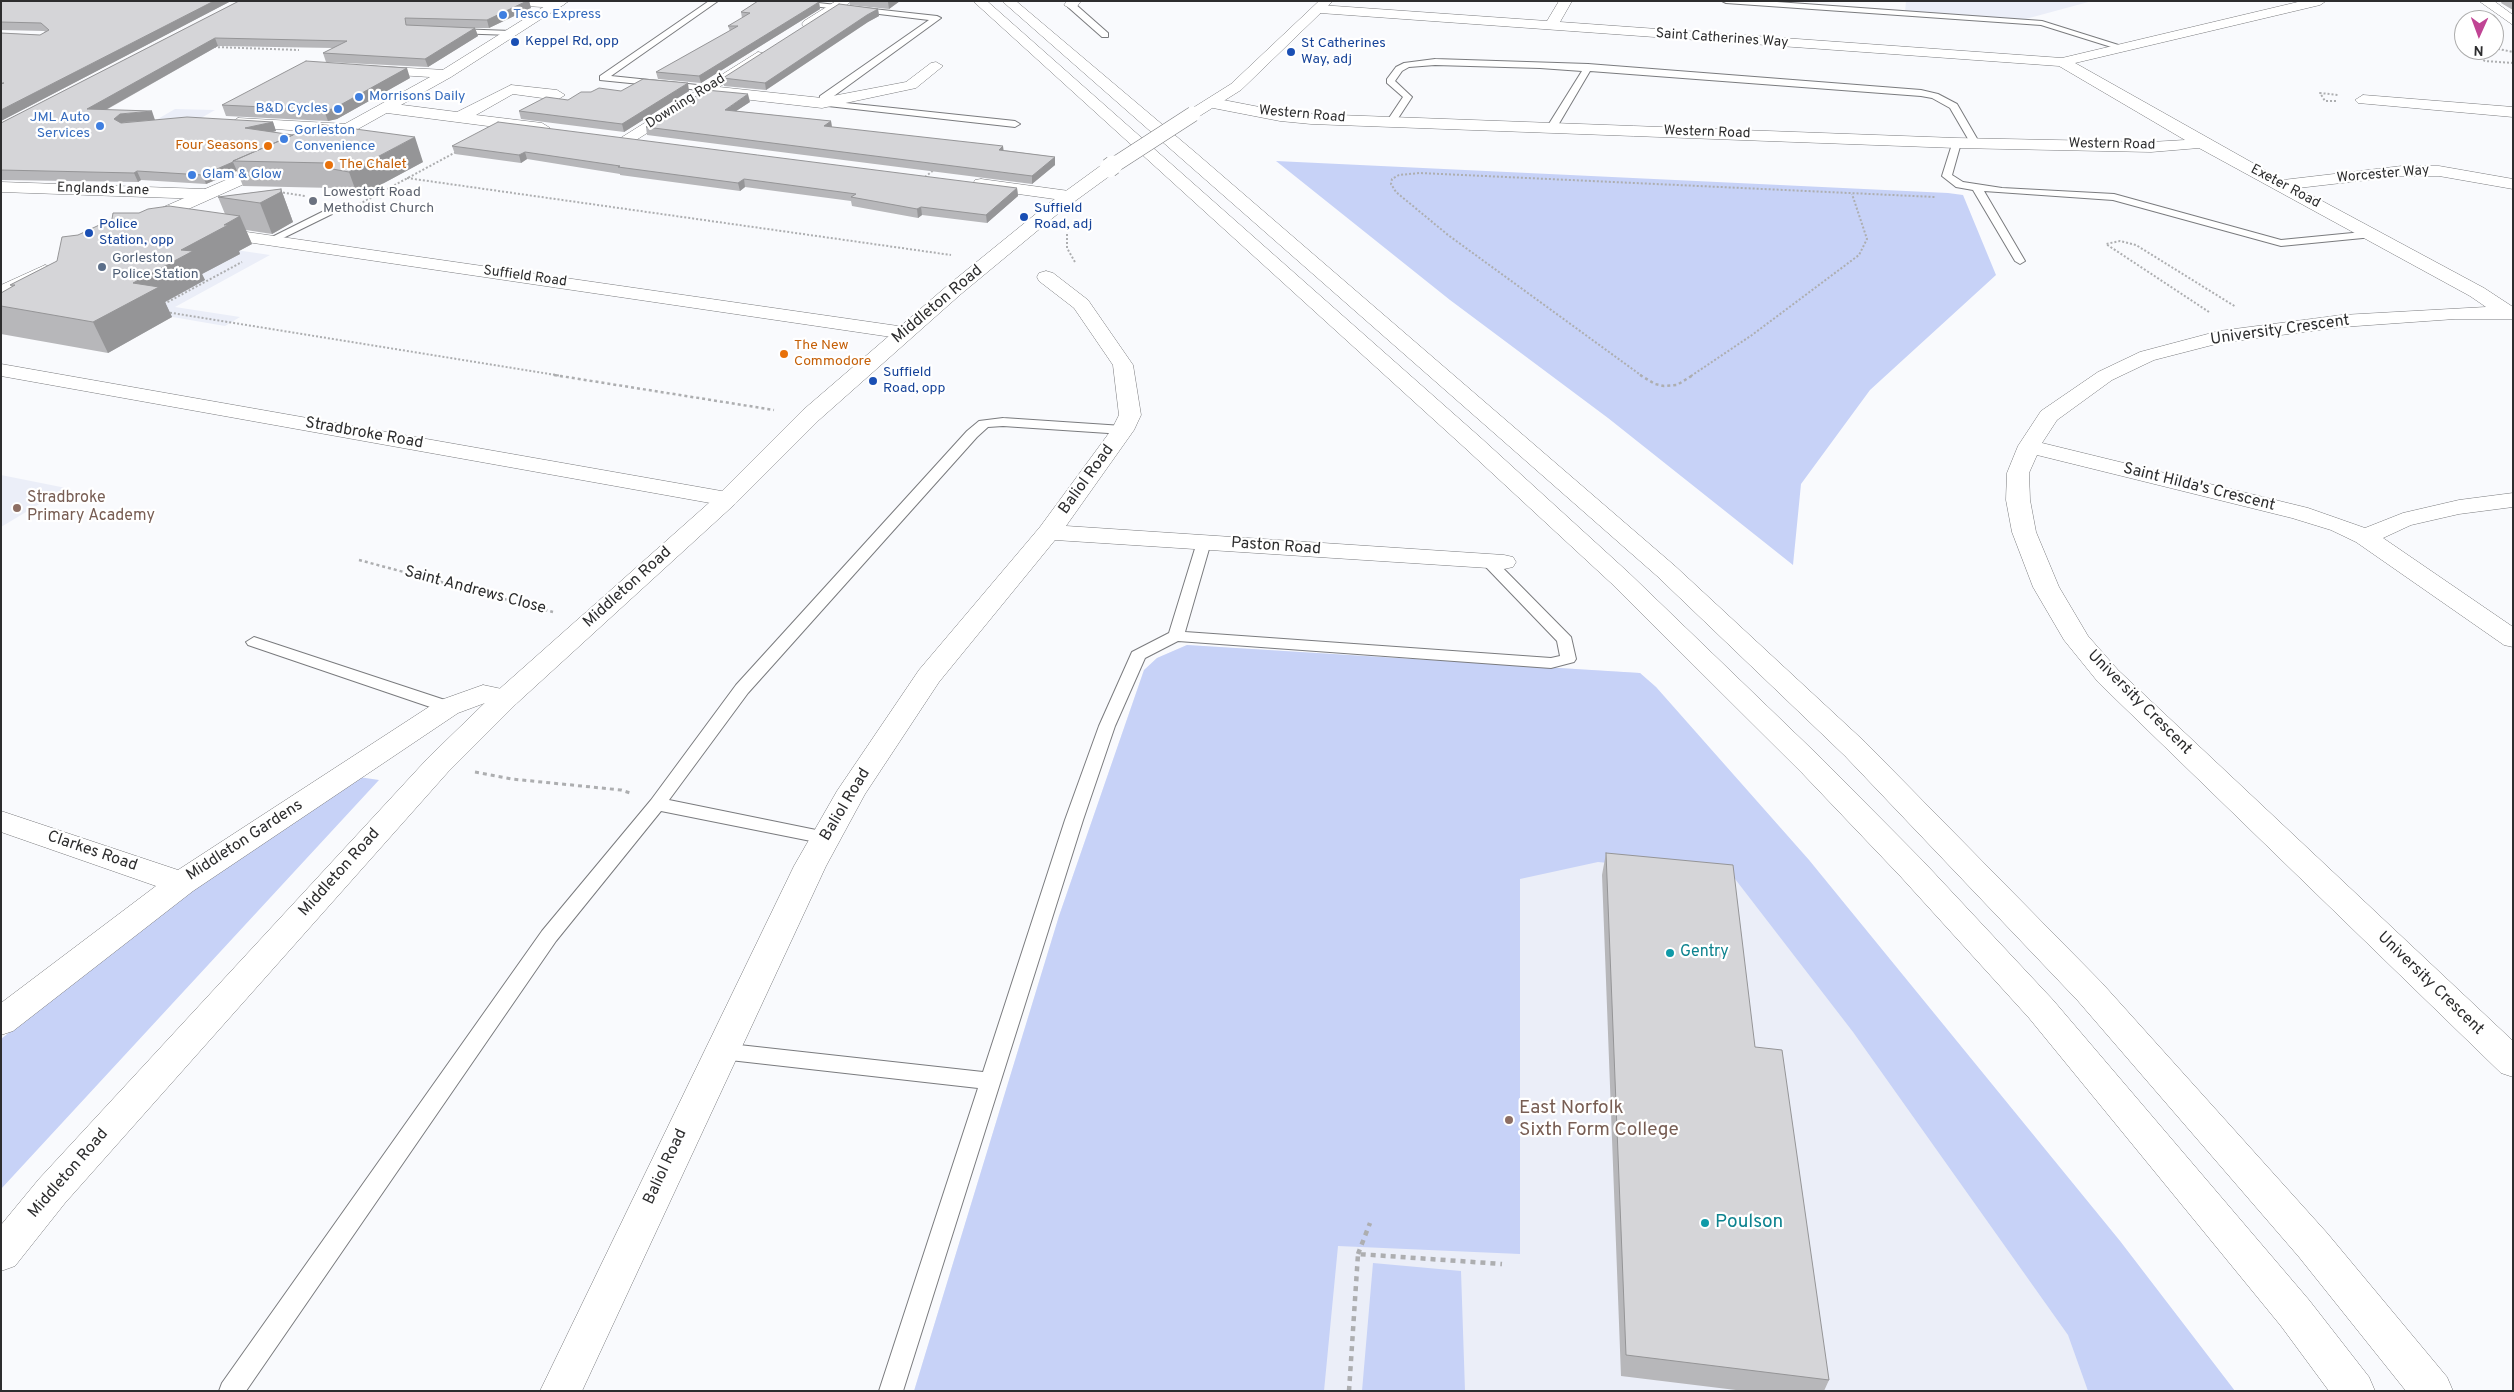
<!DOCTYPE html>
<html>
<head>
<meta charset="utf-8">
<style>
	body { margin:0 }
	#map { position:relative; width:2514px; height:1392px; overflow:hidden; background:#f9fafd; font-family:Overpass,sans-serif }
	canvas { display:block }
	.frame { position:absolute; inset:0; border:2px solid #2d2d2e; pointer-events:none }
	.north { position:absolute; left:2454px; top:10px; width:50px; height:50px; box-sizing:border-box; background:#fff; border:1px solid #ababab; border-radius:50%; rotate:182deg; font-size:14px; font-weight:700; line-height:20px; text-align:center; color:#2d2d2e }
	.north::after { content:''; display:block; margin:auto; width:18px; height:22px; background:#c04494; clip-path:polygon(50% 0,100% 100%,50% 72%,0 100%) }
</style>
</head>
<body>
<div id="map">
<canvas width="2514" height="1392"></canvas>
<div class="frame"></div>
<div class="north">N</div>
</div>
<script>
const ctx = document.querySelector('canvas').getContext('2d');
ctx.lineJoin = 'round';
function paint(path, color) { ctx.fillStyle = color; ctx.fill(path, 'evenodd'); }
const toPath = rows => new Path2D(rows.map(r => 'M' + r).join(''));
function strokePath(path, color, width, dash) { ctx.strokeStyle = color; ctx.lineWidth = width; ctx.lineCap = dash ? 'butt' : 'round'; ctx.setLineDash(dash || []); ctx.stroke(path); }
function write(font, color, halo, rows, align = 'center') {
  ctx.font = font + ' Overpass,sans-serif'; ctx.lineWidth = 4.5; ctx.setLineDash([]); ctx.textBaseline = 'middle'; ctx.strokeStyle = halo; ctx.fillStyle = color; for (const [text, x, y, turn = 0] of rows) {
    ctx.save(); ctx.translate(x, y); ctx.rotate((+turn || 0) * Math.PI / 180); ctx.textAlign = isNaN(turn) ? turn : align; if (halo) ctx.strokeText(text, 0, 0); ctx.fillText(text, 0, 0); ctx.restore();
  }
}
const built = toPath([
	[1906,1,2092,1,2022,20,1905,12],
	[175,109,215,110,170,136,90,118,156,120],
	[147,237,270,255,175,307,240,317,225,326,21,291],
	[1,475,66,488,1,527],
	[1187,645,1640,673,1656,687,1809,860,2120,1241,2235,1391,914,1391,1059,916,1144,670,1157,658]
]);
const green = toPath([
	[1276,161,1948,193,1963,195,1996,275,1870,390,1801,484,1793,565,1608,418,1450,300],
	[1187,645,1640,673,1656,687,1809,860,2120,1241,2235,1391,2088,1391,2068,1335,1853,1032,1732,875,1598,862,1520,879,1520,1254,1338,1246,1324,1391,914,1391,1059,916,1144,670,1157,658],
	[352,776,379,780,1,1189,1,1039,160,912],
	[1373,1263,1461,1271,1465,1391,1362,1391]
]);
const pathFar3 = toPath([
	[2494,43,2501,41],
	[214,47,299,50],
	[2494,48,2513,52],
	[2480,50,2473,54,2485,61,2513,63],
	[2336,101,2325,101,2320,93,2338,95],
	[925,177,935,169],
	[407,178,951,255],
	[279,192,305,196],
	[352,208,456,152],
	[1067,234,1067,248,1075,262],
	[164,304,242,262],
	[166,312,562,376],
	[2209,312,2106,244,2120,241,2136,245,2236,307],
	[1642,376,1448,235,1396,192,1391,184,1392,179,1399,175,1420,173,1935,197],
	[1691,376,1752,335,1859,255,1867,239,1852,194]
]);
const pathFar2 = toPath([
	[554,375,774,410],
	[1640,375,1655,384,1664,386,1677,385,1693,375],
	[359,560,553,612]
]);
const pathFar1 = toPath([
	[475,772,512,779,621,790,630,793]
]);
const path = toPath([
	[1358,1254,1370,1223],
	[1349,1391,1358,1254,1502,1264]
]);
const lane = toPath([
	[709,1,718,1,611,76,707,86,710,87,710,91,600,80,600,76,709,1],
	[771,1,800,1,937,16,941,18,827,101,1015,121,1020,124,1015,127,819,105,820,96,929,20,771,1],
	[1722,1,1763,1,2042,21,2128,48,2121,50,2041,25,1726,3,1722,1],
	[1068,3,1074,3,1108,33,1108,37,1102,37,1068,7,1068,3],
	[456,29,511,31,515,33,511,35,453,33,453,29,456,29],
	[1435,59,1588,64,1921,90,1938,94,1957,104,1979,142,1971,144,1950,108,1932,98,1921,96,1590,71,1557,127,1552,130,1547,127,1582,71,1540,68,1435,65,1409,67,1402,71,1395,81,1412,97,1395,123,1389,123,1387,121,1403,97,1387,83,1387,79,1396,67,1404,63,1435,59],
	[1953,141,1961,143,1952,175,1963,182,2002,188,2114,194,2281,240,2373,231,2378,234,2373,237,2281,246,2113,200,1984,191,2025,261,2020,264,2015,261,1973,190,1956,187,1942,176,1953,141],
	[328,209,332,210,332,214,275,242,267,242,266,240,328,209],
	[1003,418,1123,426,1130,430,1123,434,1003,426,988,427,977,437,748,693,669,800,826,832,832,834,835,838,832,842,826,844,661,811,556,941,246,1391,219,1391,222,1383,542,931,651,800,736,685,967,431,979,421,1003,418],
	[1204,538,1211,542,1185,632,1551,658,1560,656,1557,641,1483,564,1481,561,1483,558,1488,557,1493,558,1571,637,1576,659,1574,662,1551,668,1178,641,1145,658,1115,726,1083,820,903,1391,879,1391,978,1088,721,1059,714,1057,711,1051,714,1045,721,1043,983,1072,1065,820,1099,726,1132,652,1169,633,1197,542,1204,538],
	[254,637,454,703,456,707,454,711,442,711,248,645,246,642,254,637]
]);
const street = toPath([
	[504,1,563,1,565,4,558,8,510,5,504,1],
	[836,1,852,1,814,27,804,27,802,24,804,21,836,1],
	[1067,1,1081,1,1076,8,1071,9,1064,5,1067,1],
	[1559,1,1572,1,1560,22,2062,58,2302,1,2326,1,2320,5,2075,63,2283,180,2402,166,2439,166,2513,179,2513,189,2439,176,2402,176,2298,188,2484,288,2513,307,2513,319,2455,319,2342,327,2220,343,2154,360,2112,380,2057,420,2042,443,2308,508,2365,528,2403,513,2459,500,2513,493,2513,507,2459,514,2411,525,2383,538,2513,627,2513,647,2504,645,2356,542,2331,530,2292,518,2037,455,2029,473,2030,500,2036,532,2059,587,2088,636,2118,670,2513,1041,2513,1077,2501,1073,2098,682,2064,640,2033,587,2012,532,2006,500,2007,473,2018,446,2041,411,2098,372,2140,352,2219,331,2342,315,2486,307,2470,296,2199,148,2151,152,1956,148,1311,124,1280,121,1213,108,1205,103,1213,98,1280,111,1311,114,1956,138,2151,142,2185,140,2059,66,1320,13,1313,9,1320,5,1547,21,1559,1],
	[2479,1,2494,1,2513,15,2513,25,2479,1],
	[758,52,763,53,765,56,763,59,719,87,822,98,906,82,931,63,936,62,943,66,916,88,822,108,707,95,633,142,627,144,619,139,758,52],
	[370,66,446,70,453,74,446,78,365,73,363,70,365,67,370,66],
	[511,85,557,90,565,95,557,100,513,94,476,115,542,123,550,128,548,131,542,133,387,113,379,108,387,103,457,112,511,85],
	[2363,95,2513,107,2513,117,2358,103,2355,100,2363,95],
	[238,118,347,124,355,129,347,134,232,126,230,123,238,118],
	[981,179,1069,191,1075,192,1078,196,1075,200,1069,201,975,188,973,184,975,180,981,179],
	[1,182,204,189,210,190,213,194,210,198,204,199,1,192,1,182],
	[212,227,905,327,912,329,915,333,912,337,905,339,206,236,203,232,206,228,212,227],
	[1046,271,1053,273,1088,300,1133,365,1141,415,1134,430,1066,526,1504,555,1513,557,1516,562,1513,567,1504,569,1055,540,939,682,865,794,826,866,582,1391,540,1391,794,866,837,791,919,670,1040,527,1112,429,1119,415,1113,365,1074,308,1039,281,1037,277,1039,273,1046,271],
	[1,364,727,492,735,494,739,499,735,504,727,506,1,376,1,364],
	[483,685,516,692,520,698,516,704,506,707,485,703,458,713,193,891,13,1031,1,1035,1,1003,156,886,1,832,1,811,178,870,438,701,483,685]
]);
const secondary = toPath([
	[553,1,569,1,451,77,324,148,318,150,310,145,312,142,441,71,553,1],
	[1319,1,1333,1,1241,90,1198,117,1188,117,1185,114,1188,111,1231,84,1319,1],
	[274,159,280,160,282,164,280,168,148,227,136,227,133,223,136,219,274,159],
	[1109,163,1115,164,1117,168,1115,172,1060,212,961,294,819,420,735,504,516,704,448,772,65,1203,15,1266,1,1271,1,1225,39,1179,428,758,496,692,719,494,803,410,947,286,1048,204,1103,164,1109,163],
	[45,265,52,267,54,271,52,275,1,298,1,285,45,265]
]);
const highway = toPath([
	[973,1,987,1,1481,438,1629,573,1822,759,1923,861,2053,1000,2309,1300,2369,1377,2375,1391,2329,1391,2281,1326,2029,1018,1901,877,1802,773,1611,583,1465,448,973,1],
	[1002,1,1016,1,1196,153,1675,566,1865,742,2102,983,2327,1233,2447,1377,2453,1391,2406,1391,2299,1257,2078,1001,1845,756,1657,576,1002,1]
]);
const secondaryBridgeFar1 = toPath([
	[1111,167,1193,114]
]);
const secondaryBridge = toPath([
	[1109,168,1113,165]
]);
const wall = toPath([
	[1,1,231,1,1,121,1,33,40,35,45,32,44,31,1,30],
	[239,1,529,1,531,8,489,28,475,28,478,36,428,67,326,62,323,53,333,48,218,46,106,110,155,120,124,123,273,122,276,131,273,132,423,162,358,197,336,194,334,188,243,186,237,171,206,184,141,180,138,182,1,180,1,123],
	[758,1,832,1,830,2,815,1,819,2,820,9,701,83,658,79,656,72,730,31,728,26,742,18,741,12],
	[849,1,900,1,889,9,850,5],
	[2502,1,2513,1,2513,10,2501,3],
	[878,9,879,16,868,22,766,90,724,86,723,78],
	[410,78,337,119,328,121,226,116,222,105],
	[621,91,689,91,624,132,521,119,519,111,568,100,591,92],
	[750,102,736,111,831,121,832,127,1055,157,1055,165,1032,184,647,135,646,127],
	[452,146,1017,188,1018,196,987,223,922,215,918,218,852,206,851,201,745,187,740,191,620,175,620,174,527,159,521,163,455,154],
	[281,189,293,222,272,234,246,230,252,244,239,251,240,254,202,274,205,280,165,302,172,317,108,353,1,334,1,293,12,287,10,285,57,261,78,235,139,213,225,214,218,197],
	[1606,853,1755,1047,1829,1380,1824,1391,1744,1391,1621,1376,1602,875]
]);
const shadedWall = toPath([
	[214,1,231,1,1,121,1,110],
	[527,1,529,1,531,8,489,28,487,20],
	[889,1,900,1,889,9,888,2],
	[819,2,820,9,701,83,699,76],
	[878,9,879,16,868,22,766,90,765,83,867,15],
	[475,28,478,36,428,67,425,59],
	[215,38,218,46,91,118,87,109],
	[407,68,410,78,337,119,328,121,324,110],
	[688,83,689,91,624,132,622,124],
	[748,94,750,102,727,117,725,110],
	[152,111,155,120,124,122,118,128,114,119,120,114],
	[831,121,832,129,824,126],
	[273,122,276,131,248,137,245,128],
	[415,137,423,162,358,197,349,172],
	[1003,146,1004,153,999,150],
	[525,152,527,159,521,163,519,155],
	[1055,157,1055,165,1032,184,1032,176],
	[233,162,237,171,206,184,203,175],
	[137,171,141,180,138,182,134,173],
	[744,179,745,187,740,191,738,183],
	[1017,188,1018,196,987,223,986,215],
	[281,189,293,222,272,234,260,203],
	[921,207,922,215,918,218,917,209],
	[240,216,252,244,239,251,240,254,202,274,205,280,165,302,172,317,108,353,93,322,133,283,181,250,224,225]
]);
const building = toPath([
	[1,1,214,1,1,110,1,84,4,83,1,83,1,33,40,35,49,30,41,23,1,22,1,1],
	[239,1,527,1,487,20,405,18,406,25,475,28,425,59,323,53,347,41,215,38,87,109,152,111,120,114,114,119,121,123,187,117,273,122,245,128,293,135,233,161,233,162,203,175,137,171,134,173,1,170,1,123,239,1],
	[758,1,813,1,819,2,699,76,656,72,738,26,728,26,750,13,741,12,758,1],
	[839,4,878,9,867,15,765,83,723,78,839,4],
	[306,61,407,68,333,109,324,110,222,105,306,61],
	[643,79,688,83,622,124,519,111,546,97,568,100,581,92,591,92,599,88,621,91,643,79],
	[706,90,748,94,725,110,831,121,824,126,1003,146,999,150,1055,157,1032,176,646,127,706,90],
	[498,122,1017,188,986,215,921,207,917,209,851,197,856,194,744,179,738,183,618,167,620,166,525,152,519,155,452,146,498,122],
	[318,124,415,137,349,172,327,168,327,163,233,161,318,124],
	[281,189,281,192,260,203,218,197,281,189],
	[169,206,240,216,224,225,228,225,181,250,193,251,133,283,159,287,93,322,1,306,1,293,15,285,10,285,57,261,62,237,78,235,112,219,113,213,139,213,148,209,169,206],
	[1606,853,1733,865,1755,1047,1782,1050,1829,1380,1626,1355,1606,853]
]);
const markers = [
	[503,15,5,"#3f7fe0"],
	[515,42,5,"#1a4fb4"],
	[1291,52,5,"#1a4fb4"],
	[359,97,5,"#3f7fe0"],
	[338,109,5,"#3f7fe0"],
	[100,126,5,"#3f7fe0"],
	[284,139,5,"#3f7fe0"],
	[268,146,5,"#e8710a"],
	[329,165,5,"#e8710a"],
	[192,175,5,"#3f7fe0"],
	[313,201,5,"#6b7280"],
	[1024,217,5,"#1a4fb4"],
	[89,233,5,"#1a4fb4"],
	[102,267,5,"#5c6f8a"],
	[784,354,5,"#e8710a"],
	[873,381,5,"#1a4fb4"],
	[17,508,5,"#8d6e63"],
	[1670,953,5,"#0f9aa8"],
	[1509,1120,5,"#8d6e63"],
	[1705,1223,5,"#0f9aa8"]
];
const farShopnames = [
	["Tesco Express",513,15],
	["Morrisons Daily",369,97],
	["B&D Cycles",328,109,"right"],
	["JML Auto",90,118,"right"],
	["Services",90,134,"right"],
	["Gorleston",294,131],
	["Convenience",294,147],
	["Glam & Glow",202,175]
];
const farStreetnames = [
	["Saint Catherines Way",1722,39,4],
	["Downing Road",686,102,-32],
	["Western Road",1302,115,5],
	["Western Road",1707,133,2],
	["Western Road",2112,145,1],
	["Worcester Way",2383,175,-5],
	["Exeter Road",2285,187,28],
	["Englands Lane",103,190,2],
	["Suffield Road",525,277,8]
];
const farTransitnames = [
	["Keppel Rd, opp",525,42],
	["St Catherines",1301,44],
	["Way, adj",1301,60],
	["Suffield",1034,209],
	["Road, adj",1034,225],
	["Police",99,225],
	["Station, opp",99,241],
	["Suffield",883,373],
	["Road, opp",883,389]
];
const farFoodnames = [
	["Four Seasons",258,146,"right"],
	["The Chalet",339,165],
	["The New",794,346],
	["Commodore",794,362]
];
const farWorshipnames = [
	["Lowestoft Road",323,193],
	["Methodist Church",323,209]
];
const farServicenames = [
	["Gorleston",112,259],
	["Police Station",112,275]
];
const streetNames = [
	["Middleton Road",938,305,-40],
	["University Crescent",2280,331,-8],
	["Stradbroke Road",364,434,10],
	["Baliol Road",1087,480,-54],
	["Saint Hilda's Crescent",2199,488,14],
	["Paston Road",1276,547,4],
	["Middleton Road",628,588,-42],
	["Saint Andrews Close",475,591,15],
	["University Crescent",2139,703,45],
	["Baliol Road",846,805,-59],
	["Middleton Gardens",245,841,-33],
	["Clarkes Road",92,852,19],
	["Middleton Road",340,873,-48],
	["University Crescent",2430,984,44],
	["Baliol Road",666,1167,-65],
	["Middleton Road",69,1174,-49]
];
const educationNames = [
	["Stradbroke",27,499],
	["Primary Academy",27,517]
];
const cultureNames = [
	["Gentry",1680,953]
];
const nearEducationnames = [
	["East Norfolk",1519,1109],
	["Sixth Form College",1519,1131]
];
const nearCulturenames = [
	["Poulson",1715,1223]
];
paint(built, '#ebeef8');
paint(green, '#c7d2f7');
strokePath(lane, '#7a7b7e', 2);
strokePath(street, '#7a7b7e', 1);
strokePath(secondary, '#7a7b7e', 1);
strokePath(highway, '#7a7b7e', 1);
strokePath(pathFar3, '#adaeb0', 2, [2, 2]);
strokePath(pathFar2, '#adaeb0', 2.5, [3, 3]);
strokePath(pathFar1, '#adaeb0', 3, [4, 4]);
strokePath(path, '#adaeb0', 4.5, [5, 5]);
paint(lane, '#fff');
paint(street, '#fff');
paint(secondary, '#fff');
paint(highway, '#fff');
strokePath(secondaryBridgeFar1, '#7a7b7e', 16, []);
strokePath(secondaryBridge, '#7a7b7e', 20, []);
strokePath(secondaryBridgeFar1, '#fff', 15);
strokePath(secondaryBridge, '#fff', 19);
paint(wall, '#b7b7ba');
paint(shadedWall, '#959597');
paint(building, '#d5d5d8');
strokePath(building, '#959597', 1);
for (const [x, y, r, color] of markers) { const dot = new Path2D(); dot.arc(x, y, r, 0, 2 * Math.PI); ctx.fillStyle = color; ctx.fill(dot); strokePath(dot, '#fff', 2); }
write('14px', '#366cbe', '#fff', farShopnames, 'left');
write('14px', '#2d2d2e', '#fff', farStreetnames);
write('14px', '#164399', '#fff', farTransitnames, 'left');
write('14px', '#c56008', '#fff', farFoodnames, 'left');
write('14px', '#5b616d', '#fff', farWorshipnames, 'left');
write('14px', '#4e5e75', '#fff', farServicenames, 'left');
write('16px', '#2d2d2e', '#fff', streetNames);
write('16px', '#785e54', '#fff', educationNames, 'left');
write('16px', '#0d838f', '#fff', cultureNames, 'left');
write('19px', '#785e54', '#fff', nearEducationnames, 'left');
write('19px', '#0d838f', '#fff', nearCulturenames, 'left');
</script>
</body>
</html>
